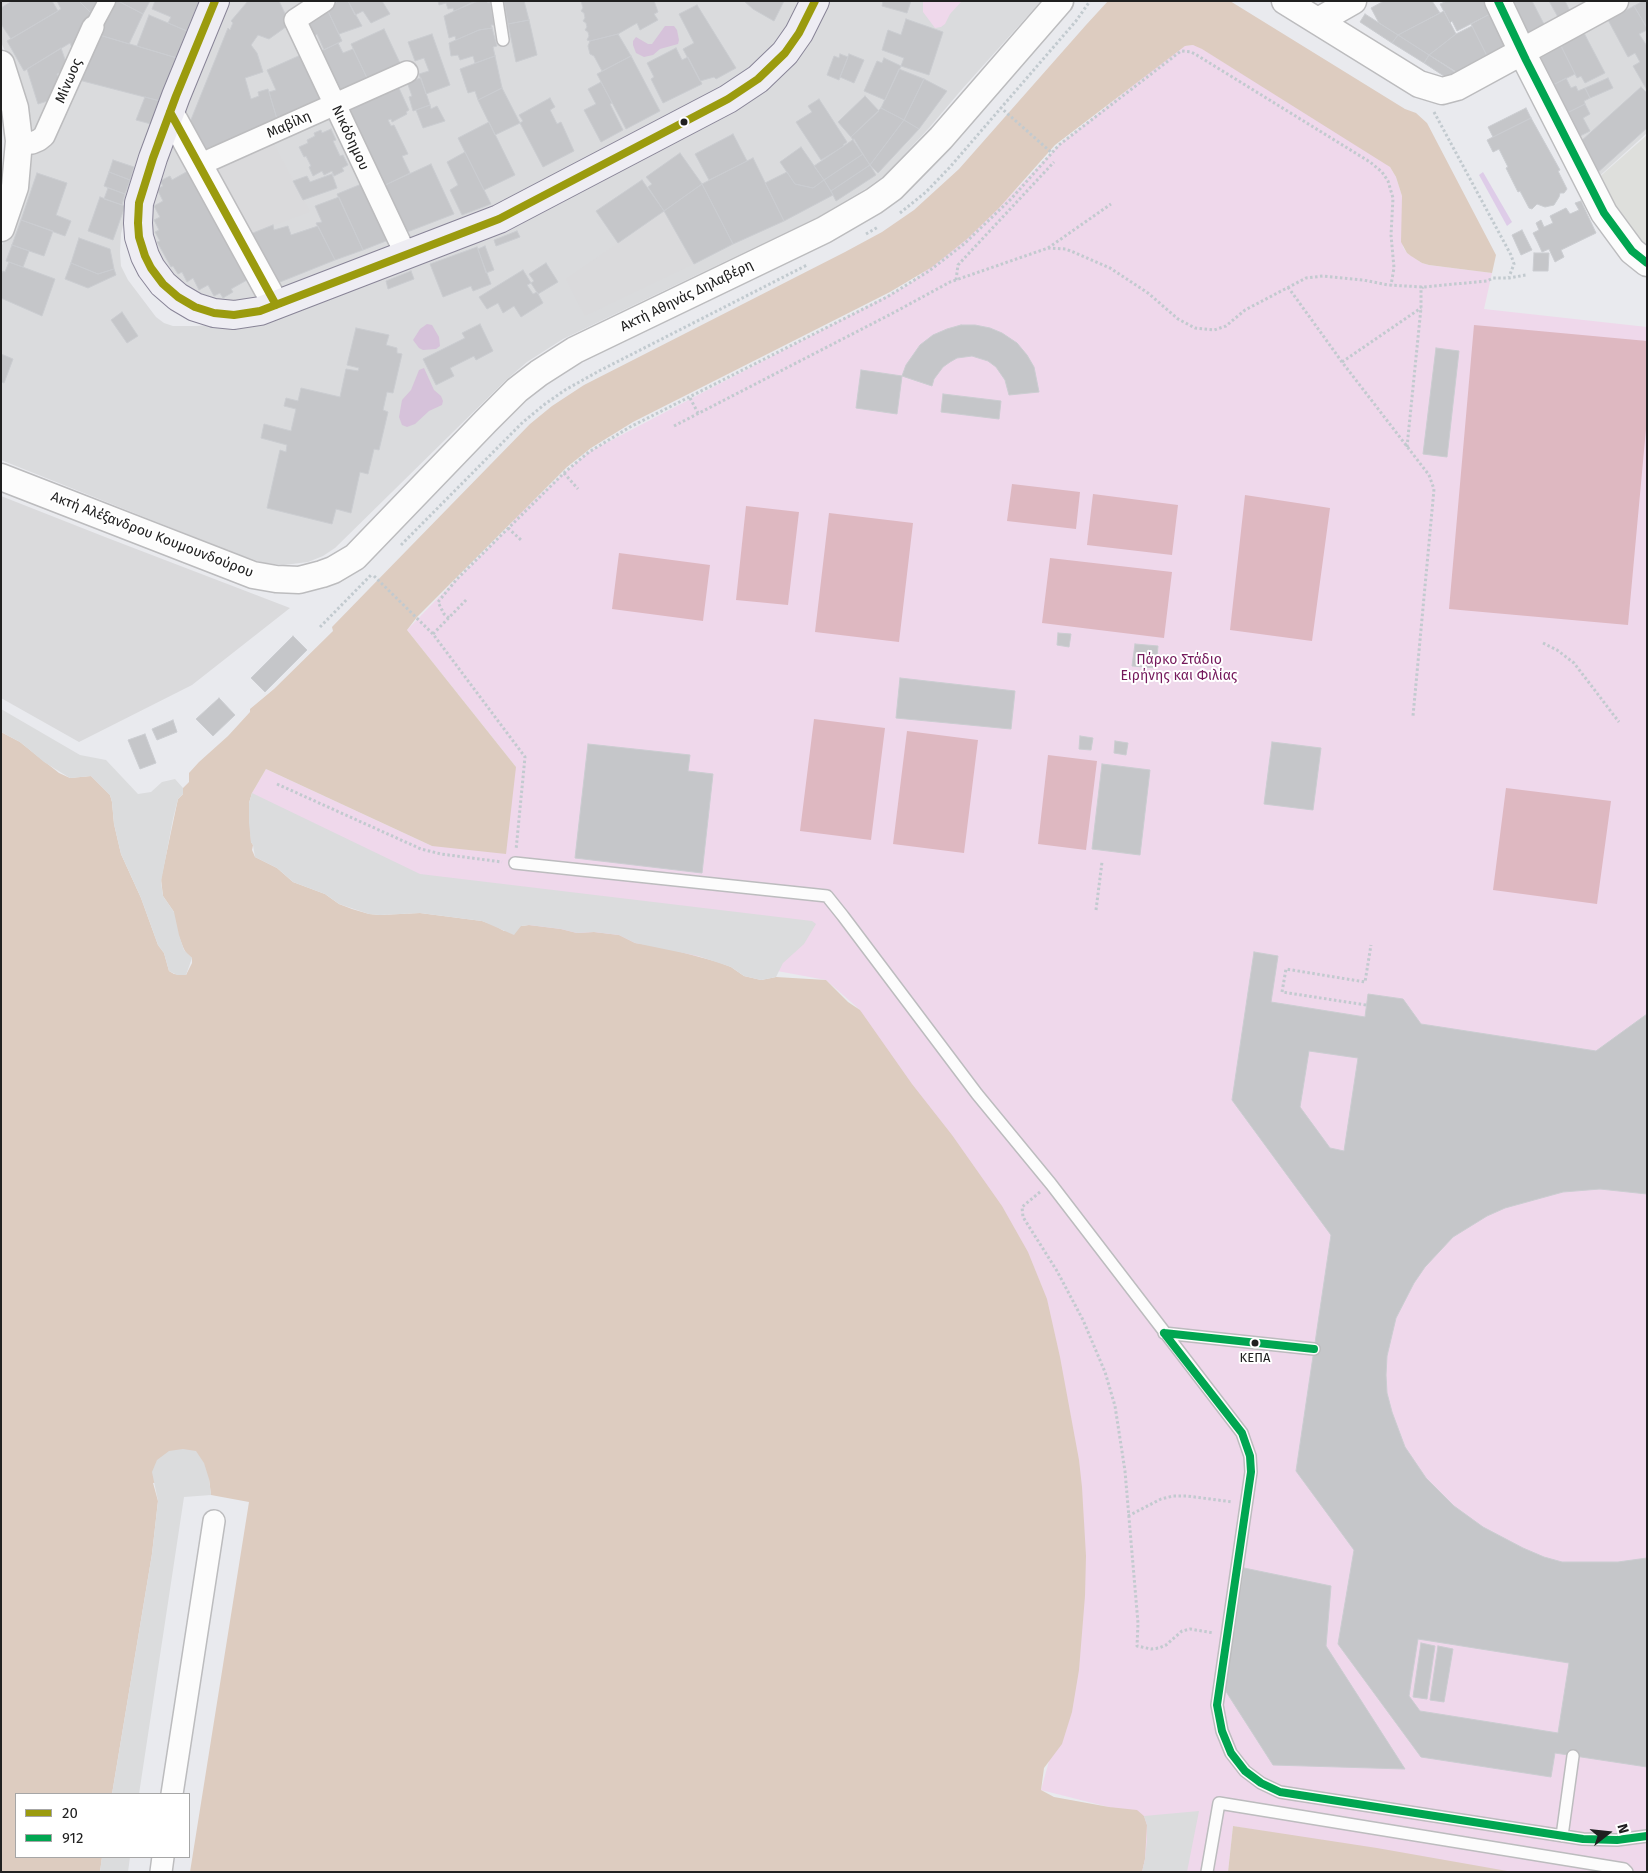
<!DOCTYPE html>
<html>
<head>
<meta charset="utf-8">
<style>
	body { margin:0 }
	#map { position:relative; width:1648px; height:1873px; overflow:hidden; background:#e9eaee; font-family:"Fira Sans",sans-serif }
	canvas { display:block }
	.frame { position:absolute; inset:0; border:2px solid #202020; pointer-events:none }
	.legend { position:absolute; left:15px; top:1793px; width:175px; height:65px; box-sizing:border-box; background:#fff; border:1px solid #a6a6a6; margin:0; padding:6px 9px; list-style:none; font-size:15px; color:#202020 }
	.legend li { display:flex; align-items:center; gap:10px; height:25px }
	.legend b { width:25px; border:1px solid #a6a6a6 }
	.north { position:absolute; left:1583px; top:1808px; width:50px; height:50px; -webkit-text-stroke:4px #fff; paint-order:stroke; rotate:74deg; font-size:14px; font-weight:700; line-height:20px; text-align:center; color:#202020 }
	.north::after { content:''; display:block; margin:auto; width:18px; height:22px; background:#202020; clip-path:polygon(50% 0,100% 100%,50% 72%,0 100%) }
</style>
</head>
<body>
<div id="map">
<canvas width="1648" height="1873"></canvas>
<div class="frame"></div>
<ul class="legend">
<li><b style="height:6px;background:#9b9b0e"></b>20</li>
<li><b style="height:6px;background:#00a651"></b>912</li>
</ul>
<div class="north">N</div>
</div>
<script>
const ctx = document.querySelector('canvas').getContext('2d');
ctx.lineJoin = 'round';
function paint(path, color) { ctx.fillStyle = color; ctx.fill(path, 'evenodd'); }
const toPath = rows => new Path2D(rows.map(r => 'M' + r).join(''));
function strokePath(path, color, width, dash) { ctx.strokeStyle = color; ctx.lineWidth = width; ctx.lineCap = dash ? 'butt' : 'round'; ctx.setLineDash(dash || []); ctx.stroke(path); }
function write(font, color, halo, rows, align = 'center') {
  ctx.font = font + ' "Fira Sans",sans-serif'; ctx.lineWidth = 4; ctx.setLineDash([]); ctx.textBaseline = 'middle'; ctx.strokeStyle = halo; ctx.fillStyle = color; for (const [text, x, y, turn = 0] of rows) {
    ctx.save(); ctx.translate(x, y); ctx.rotate((+turn || 0) * Math.PI / 180); ctx.textAlign = isNaN(turn) ? turn : align; if (halo) ctx.strokeText(text, 0, 0); ctx.fillText(text, 0, 0); ctx.restore();
  }
}
const residential = toPath([
	[1,1,205,1,125,216,121,234,120,252,121,266,128,280,156,317,164,323,173,326,197,326,252,321,734,108,827,1,1041,1,963,88,929,128,885,175,867,188,818,217,563,339,527,362,506,380,335,548,323,556,308,562,284,565,264,563,242,556,1,460,1,247,10,229,11,65,1,42],
	[225,1,802,1,788,28,764,58,724,89,508,203,257,301,223,304,180,286,153,248,148,207],
	[1506,1,1600,1,1527,42],
	[1631,1,1647,1,1647,133,1594,181,1534,54]
]);
const grass = toPath([
	[1483,172,1512,222,1507,226,1479,175]
]);
const forest = toPath([
	[665,26,674,26,677,30,679,40,678,44,660,49,653,55,644,57,636,53,633,45,633,41,636,37,648,44,652,44],
	[427,324,432,325,439,337,440,346,436,349,423,350,419,348,413,340,420,329],
	[424,368,434,390,441,396,443,401,442,405,429,411,415,424,407,427,402,425,399,417,402,400,411,390,419,370]
]);
const park = toPath([
	[923,1,962,1,950,14,945,24,941,27,935,28,923,12],
	[1193,45,1198,46,1377,157,1390,167,1396,177,1402,196,1403,247,1407,253,1422,263,1429,265,1492,273,1484,309,1647,327,1647,1872,1507,1872,1233,1826,1228,1872,1140,1872,1144,1816,1041,1790,1049,1761,860,1010,826,980,293,882,252,793,266,769,432,846,516,767,407,630,435,601,508,528,516,517,565,472,589,452,910,284,1012,194,1059,145,1176,51,1185,46]
]);
const pitch = toPath([
	[1474,325,1647,341,1647,418,1628,625,1449,609],
	[1012,484,1080,492,1076,529,1007,521],
	[1093,494,1178,505,1172,555,1087,545],
	[1245,495,1330,508,1312,641,1230,630],
	[746,506,799,512,788,605,736,600],
	[829,513,913,523,899,642,815,632],
	[619,553,710,565,703,621,612,609],
	[1050,558,1172,572,1164,638,1042,623],
	[814,719,885,728,871,840,800,831],
	[907,731,978,740,964,853,893,844],
	[1048,755,1097,761,1086,850,1038,844],
	[1506,788,1611,801,1597,904,1493,890]
]);
const parking = toPath([
	[273,143,310,212,248,235,212,170],
	[664,211,694,264,585,316,566,279],
	[1,496,105,537,290,608,192,685,79,742,1,698]
]);
const plaza = toPath([
	[1647,135,1647,252,1596,180]
]);
const water = toPath([
	[1108,1,1230,1,1405,109,1416,113,1427,123,1496,255,1492,273,1429,265,1422,263,1411,256,1407,253,1401,242,1402,196,1396,177,1390,167,1202,49,1193,45,1185,46,1055,145,999,208,967,239,932,267,890,292,633,422,591,448,567,467,417,617,407,630,516,767,506,854,432,846,266,769,252,793,249,803,251,842,253,845,252,850,255,857,277,868,293,882,325,894,339,904,352,909,369,914,380,915,420,913,482,921,494,925,504,931,521,926,529,925,561,929,577,933,594,932,619,935,635,943,662,947,718,962,731,967,744,976,761,980,776,977,826,980,848,1002,860,1010,912,1084,952,1135,1002,1206,1028,1252,1047,1299,1060,1357,1079,1460,1082,1487,1086,1556,1085,1596,1079,1670,1072,1712,1062,1744,1044,1768,1041,1790,1054,1797,1109,1807,1137,1810,1144,1816,1147,1825,1145,1859,1142,1872,190,1872,249,1502,211,1495,209,1479,153,1483,158,1501,152,1554,112,1794,16,1794,16,1857,102,1857,100,1872,1,1872,1,732,20,742,59,773,70,778,91,776,110,795,112,802,114,824,121,854,141,898,158,945,164,953,169,971,174,974,186,975,192,963,192,958,186,953,183,947,174,924,174,912,163,896,161,879,178,799,183,794,183,788,189,782,189,773,199,762,228,736,250,712,250,709,274,689,333,631,332,627,368,590,530,424,552,406,584,385,845,252,882,232,914,210,959,169,1086,25],
	[1233,1826,1377,1848,1513,1872,1228,1872]
]);
const pier = toPath([
	[1,709,80,755,106,760,138,794,151,792,162,782,175,779,183,788,183,794,178,799,173,819,161,882,163,896,174,912,179,935,184,950,192,958,186,975,177,975,169,971,164,953,158,945,141,898,121,854,114,824,112,802,110,795,91,776,70,778,44,762,20,742,1,732],
	[252,793,420,874,812,921,816,924,804,944,783,963,776,977,761,980,744,976,731,967,698,956,635,943,619,935,594,932,577,933,561,929,529,925,521,926,514,935,482,921,420,913,380,915,369,914,339,904,325,894,293,882,277,868,255,857,253,845,251,842,249,823,249,803],
	[183,1449,196,1451,204,1463,209,1479,211,1495,184,1497,139,1794,112,1794,152,1554,158,1501,152,1472,157,1460,169,1451],
	[1199,1811,1187,1872,1142,1872,1145,1859,1147,1840,1147,1825,1144,1816],
	[102,1857,130,1857,128,1872,100,1872]
]);
const building = toPath([
	[12,1,52,1,58,11,11,39,1,24,1,8,12,1],
	[57,1,79,1,93,15,74,52,70,43,24,71,7,41,61,9,57,1],
	[79,1,100,1,93,15,79,1],
	[113,1,118,1,143,14,129,44,96,34,113,1],
	[118,1,150,1,143,14,118,1],
	[155,1,197,1,199,2,187,31,168,23,171,17,152,9,155,1],
	[248,1,279,1,290,24,269,39,258,35,251,45,257,53,263,72,245,78,251,99,259,96,258,92,268,89,277,119,199,155,186,132,228,28,230,30,232,25,233,23,231,21,248,1],
	[338,1,348,1,362,26,339,34,327,9,338,1],
	[348,1,382,1,390,14,371,23,363,11,355,15,348,1],
	[438,1,478,1,454,11,453,8,448,9,446,3,439,5,438,1],
	[487,1,488,3,490,2,494,25,491,25,492,28,479,30,456,40,455,36,449,38,444,16,473,2,487,1],
	[504,1,524,1,529,20,508,24,504,1],
	[581,1,654,1,658,12,654,14,658,20,640,30,637,23,618,34,590,41,587,40,589,36,588,32,585,30,587,27,586,23,583,21,585,18,584,13,581,11,583,8,581,1],
	[744,1,784,1,774,21,753,9,744,1],
	[883,1,911,1,907,13,882,6,883,1],
	[1384,1,1432,1,1440,13,1398,35,1379,23,1371,8,1384,1],
	[1447,1,1484,1,1490,14,1457,31,1452,21,1450,23,1440,4,1447,1],
	[1511,1,1532,1,1546,28,1529,36,1511,1],
	[1549,1,1565,1,1571,13,1559,19,1549,1],
	[1643,1,1647,1,1647,28,1634,6,1643,1],
	[697,5,736,68,716,79,714,77,700,81,683,49,694,43,679,14,697,5],
	[1634,6,1647,28,1647,30,1639,34,1647,46,1647,90,1633,66,1640,62,1635,53,1628,57,1608,20,1634,6],
	[327,9,342,41,324,50,317,34,313,37,306,22,327,9],
	[1444,11,1456,34,1429,55,1398,35,1444,11],
	[1365,14,1398,35,1392,43,1360,22,1365,14],
	[1490,14,1509,49,1489,60,1471,24,1490,14],
	[149,15,187,31,177,58,137,46,149,15],
	[906,19,943,32,929,75,901,66,904,58,882,50,888,30,901,35,906,19],
	[529,20,537,55,516,62,508,24,529,20],
	[1472,26,1489,60,1458,73,1429,55,1456,34,1472,26],
	[492,28,497,46,493,47,495,56,475,63,473,56,460,60,458,55,451,56,449,43,479,30,492,28],
	[384,29,400,63,367,78,351,44,384,29],
	[1584,33,1605,73,1585,83,1581,76,1577,78,1561,46,1584,33],
	[96,34,177,58,160,101,75,79,96,34],
	[432,34,450,85,426,94,419,74,429,71,424,58,415,61,408,42,432,34],
	[618,34,631,56,602,71,594,56,590,54,588,46,590,41,618,34],
	[1398,35,1429,55,1424,63,1392,43,1398,35],
	[338,43,343,53,353,49,367,78,338,92,319,52,338,43],
	[1561,46,1575,74,1553,85,1540,58,1561,46],
	[61,48,68,68,57,74,61,87,57,98,38,104,27,69,61,48],
	[676,48,682,60,688,57,702,84,663,103,651,79,654,77,647,63,676,48],
	[303,54,323,98,277,119,269,92,276,90,267,70,303,54],
	[840,54,848,57,839,80,827,75,834,56,839,58,840,54],
	[849,54,864,60,854,83,840,77,849,54],
	[1429,55,1455,72,1450,80,1424,63,1429,55],
	[495,56,502,88,478,100,475,91,468,93,460,69,495,56],
	[631,56,660,111,626,129,597,74,631,56],
	[884,58,901,66,885,100,864,91,877,61,882,63,884,58],
	[899,69,924,79,904,120,881,108,899,69],
	[421,78,430,105,413,111,409,97,412,96,407,82,421,78],
	[1566,78,1571,88,1576,86,1578,91,1585,88,1590,98,1584,101,1585,104,1567,113,1553,85,1566,78],
	[1608,78,1613,88,1590,98,1585,88,1608,78],
	[924,79,947,91,919,129,904,120,924,79],
	[601,82,612,103,610,104,623,130,601,142,584,110,596,104,588,89,601,82],
	[398,86,409,110,406,112,407,114,392,122,391,119,388,120,391,126,394,125,408,154,402,156,410,173,381,187,344,108,398,86],
	[1641,87,1647,93,1647,128,1596,174,1580,142,1641,87],
	[502,88,520,123,495,135,478,100,502,88],
	[865,96,879,111,851,137,838,122,865,96],
	[145,97,160,101,151,124,136,120,145,97],
	[550,98,555,107,550,110,557,124,561,122,574,151,543,167,520,123,523,121,519,115,550,98],
	[819,99,847,142,843,145,844,146,821,160,796,122,812,112,808,106,819,99],
	[1585,104,1590,114,1583,118,1590,131,1578,137,1567,113,1585,104],
	[430,105,431,109,437,106,445,121,423,128,416,110,430,105],
	[881,108,904,120,870,165,851,137,881,108],
	[1526,108,1531,118,1493,137,1488,127,1526,108],
	[1531,118,1560,170,1558,171,1567,189,1564,193,1560,193,1559,197,1554,205,1545,207,1537,204,1532,209,1529,208,1520,191,1518,192,1506,168,1508,167,1499,149,1493,152,1487,140,1531,118],
	[904,120,919,129,878,173,870,165,904,120],
	[489,122,515,175,484,190,458,138,489,122],
	[331,129,336,140,333,141,340,156,343,155,348,165,342,168,344,171,334,176,332,171,324,175,322,171,313,176,309,167,311,166,306,156,304,157,299,147,308,143,307,140,315,136,314,133,321,130,322,133,331,129],
	[733,134,747,161,709,180,695,154,733,134],
	[854,139,863,154,824,180,814,166,854,139],
	[801,147,824,180,813,188,795,184,780,162,801,147],
	[465,152,491,204,462,215,450,190,458,185,447,162,465,152],
	[680,153,702,184,664,211,648,187,652,184,646,177,680,153],
	[863,154,870,165,831,191,824,180,863,154],
	[753,158,784,221,733,244,702,184,753,158],
	[113,160,134,167,130,180,109,172,113,160],
	[431,164,454,214,402,234,381,187,431,164],
	[870,165,876,175,836,201,831,191,870,165],
	[188,171,238,256,234,258,247,280,231,289,233,292,223,298,220,293,214,296,208,285,199,290,193,278,187,282,182,272,178,274,173,266,171,267,157,242,160,241,155,232,159,230,154,220,160,217,154,206,163,201,157,189,163,186,160,181,170,176,172,180,188,171],
	[109,172,130,180,125,194,104,186,109,172],
	[787,172,795,184,813,188,824,180,833,195,784,221,765,183,787,172],
	[37,173,67,183,56,215,71,221,65,236,21,220,37,173],
	[332,174,337,188,303,200,293,181,307,176,310,182,332,174],
	[642,180,664,211,618,243,596,211,642,180],
	[364,183,391,239,363,250,337,194,364,183],
	[702,184,733,244,694,264,664,211,702,184],
	[108,188,125,194,122,205,104,199,108,188],
	[100,197,125,206,113,240,88,231,100,197],
	[339,197,363,250,335,260,316,223,322,222,315,206,339,197],
	[1581,201,1596,233,1561,250,1564,257,1555,262,1549,249,1542,252,1538,243,1533,233,1539,230,1536,223,1541,220,1544,227,1553,223,1550,216,1566,208,1570,214,1579,210,1575,203,1581,201],
	[21,220,53,231,44,256,12,245,21,220],
	[273,225,274,230,288,226,291,235,318,226,335,260,275,284,248,235,273,225],
	[1522,230,1532,250,1521,255,1512,235,1522,230],
	[517,231,520,237,496,246,494,240,517,231],
	[79,238,110,249,114,269,98,274,71,263,79,238],
	[12,245,29,251,23,267,6,261,12,245],
	[485,246,494,270,486,273,478,249,485,246],
	[477,247,491,284,473,291,471,286,443,297,430,264,477,247],
	[1534,253,1549,253,1548,271,1533,271,1534,253],
	[9,262,55,279,42,316,1,298,1,274,3,271,5,272,9,262],
	[71,263,98,274,114,269,116,275,88,288,65,279,71,263],
	[546,263,558,282,538,294,531,283,534,281,529,274,546,263],
	[523,270,531,283,527,285,533,294,537,292,543,303,521,317,514,306,503,313,498,303,487,309,479,297,523,270],
	[411,271,414,279,388,289,386,281,411,271],
	[122,312,138,336,127,343,111,320,122,312],
	[480,324,493,351,476,360,474,356,450,368,454,376,436,385,423,359,465,338,462,333,480,324],
	[961,325,975,325,990,328,1002,333,1017,343,1027,355,1034,367,1039,392,1009,395,1005,380,996,367,988,361,972,356,957,358,950,362,943,367,934,379,932,386,902,376,906,365,920,345,933,335,947,329,961,325],
	[356,328,389,335,386,345,397,348,397,353,402,354,393,393,387,392,383,410,388,412,379,450,374,449,368,474,360,472,351,513,336,509,332,524,267,508,280,450,286,452,287,445,261,438,264,424,291,431,296,409,284,406,286,398,298,401,301,388,340,397,346,369,358,371,359,368,347,365,356,328],
	[1436,348,1459,351,1447,457,1423,454,1436,348],
	[1,354,13,359,4,383,1,382,1,354],
	[861,370,902,376,897,414,856,408,861,370],
	[943,394,1001,401,999,419,941,412,943,394],
	[1058,633,1071,634,1069,647,1057,645,1058,633],
	[293,636,307,650,265,692,251,678,293,636],
	[1135,644,1158,646,1156,668,1132,666,1135,644],
	[900,678,1015,691,1011,729,896,718,900,678],
	[219,698,235,715,213,736,196,719,219,698],
	[173,720,177,732,157,740,152,729,173,720],
	[145,734,156,763,140,769,128,740,145,734],
	[1080,736,1093,738,1091,750,1079,749,1080,736],
	[1115,741,1128,743,1126,755,1114,753,1115,741],
	[1272,742,1321,748,1313,810,1264,804,1272,742],
	[588,744,690,755,688,771,713,774,702,873,575,858,588,744],
	[1102,764,1150,770,1140,855,1092,849,1102,764],
	[1254,952,1278,956,1271,1002,1365,1017,1368,994,1403,999,1421,1024,1596,1051,1647,1014,1647,1767,1555,1753,1551,1777,1421,1757,1338,1644,1354,1550,1296,1471,1331,1235,1232,1100,1254,952],
	[1309,1051,1358,1058,1344,1151,1330,1148,1300,1107,1309,1051],
	[1418,1639,1569,1663,1558,1733,1420,1711,1409,1696,1418,1639],
	[1600,1189,1647,1194,1647,1558,1618,1562,1562,1562,1544,1557,1523,1548,1483,1527,1454,1506,1426,1478,1405,1447,1392,1412,1387,1393,1386,1375,1387,1356,1396,1318,1414,1283,1425,1267,1453,1237,1487,1216,1505,1208,1563,1192,1600,1189],
	[1244,1568,1331,1586,1326,1646,1405,1769,1273,1765,1225,1690,1244,1568],
	[1421,1643,1435,1646,1427,1699,1413,1697,1421,1643],
	[1438,1646,1453,1649,1444,1702,1430,1700,1438,1646]
]);
const path = toPath([
	[1000,107,1052,153],
	[1434,112,1511,255,1514,264,1509,277],
	[900,213,926,192,950,167,1076,21,1090,1],
	[866,234,878,227],
	[1048,248,1111,204],
	[956,280,958,265,1054,162],
	[1288,287,1342,362,1429,475,1434,489,1413,716],
	[1342,362,1421,308],
	[690,398,698,413],
	[674,426,893,313,950,282,1048,248,1066,249,1110,268,1148,293,1178,319,1195,328,1214,330,1226,326,1245,310,1306,278,1323,276,1363,280,1388,285,1423,287,1487,281,1493,278,1509,278,1526,275],
	[1407,447,1421,308,1421,289,1423,287],
	[564,473,578,489],
	[508,528,521,540],
	[401,545,523,422,545,404,565,390,599,371,807,265],
	[374,576,433,634,525,757,516,850],
	[449,618,444,614,438,602,457,579,565,472,589,452,630,427,887,297,929,271,964,244,1011,199,1059,145,1181,51,1191,52,1195,54,1370,162,1382,172,1388,181,1393,198,1391,235,1394,268,1391,285],
	[320,627,372,574],
	[433,634,467,599],
	[1543,643,1557,650,1574,663,1619,722],
	[277,784,421,849,441,854,502,862],
	[1096,910,1102,862],
	[1366,1005,1282,992,1286,969,1365,982,1371,945],
	[1040,1192,1022,1207,1023,1217,1057,1271,1083,1320,1105,1372,1115,1406,1125,1471,1138,1623,1137,1646,1151,1649,1159,1648,1166,1645,1182,1631,1190,1629,1214,1633],
	[1128,1516,1161,1499,1173,1496,1187,1496,1233,1502]
]);
const service = toPath([
	[497,1,503,40],
	[515,863,827,896,843,916,977,1094,1051,1184,1242,1433,1250,1456,1251,1472,1217,1705,1222,1731,1231,1753,1245,1771,1261,1783,1280,1792,1583,1839,1617,1840,1647,1836],
	[1164,1333,1314,1349],
	[1562,1836,1573,1756],
	[1207,1872,1219,1803,1624,1869,1627,1872]
]);
const pedestrian = toPath([
	[93,27,107,1]
]);
const minor = toPath([
	[324,1,295,20,406,255],
	[19,144,32,143,39,140,44,136,93,27],
	[199,165,407,72],
	[172,1794,214,1521],
	[161,1872,163,1857]
]);
const tertiary = toPath([
	[1285,1,1419,84,1442,91,1457,87,1615,1],
	[1498,1,1526,60,1604,213,1632,251,1647,263],
	[1318,21,1353,1],
	[1,64,15,108,19,141,15,187,1,228],
	[170,112,276,305],
	[1,477,253,575,276,579,299,580,322,574,333,570,355,557,486,421,517,390,539,373,575,350,824,230,874,201,892,188,941,138,1060,1]
]);
const secondary = toPath([
	[215,1,176,96,153,158,139,203,138,223,139,237,145,256,151,268,163,284,178,297,195,307,214,313,234,315,260,311,499,219,728,99,758,79,785,53,799,33,815,1]
]);
const bus1 = toPath([
	[215,1,176,96,153,158,139,203,138,223,139,237,145,256,151,268,163,284,178,297,195,307,214,313,234,315,260,311,499,219,728,99,758,79,785,53,799,33,815,1],
	[170,112,276,305]
]);
const bus2 = toPath([
	[1498,1,1526,60,1604,213,1632,251,1647,263],
	[1164,1333,1242,1433,1250,1456,1251,1472,1217,1705,1222,1731,1231,1753,1245,1771,1261,1783,1280,1792,1583,1839,1617,1840,1647,1836],
	[1164,1333,1314,1349]
]);
const markers = [
	[684,122,4.5,"#202020"],
	[1255,1343,4.5,"#202020"]
];
const busNames = [
	["ΚΕΠΑ",1255,1358]
];
const streetNames = [
	["Μίνωος",69,81,-67],
	["Μαβίλη",289,125,-24],
	["Νικόδημου",350,138,65],
	["Ακτή Αθηνάς Δηλαβέρη",687,296,-26],
	["Ακτή Αλέξανδρου Κουμουνδούρου",152,535,21]
];
const parkNames = [
	["Πάρκο Στάδιο",1179,660],
	["Ειρήνης και Φιλίας",1179,676]
];
paint(residential, '#dadbdd');
paint(grass, '#decce8');
paint(forest, '#d6c2da');
paint(park, '#efd8eb');
paint(pitch, '#deb8c1');
paint(parking, '#dadadc');
paint(plaza, '#dedfdc');
paint(water, '#ddccc0');
paint(pier, '#dbdcdd');
paint(building, '#c5c6c9');
strokePath(building, '#cbcdd1', 1);
strokePath(service, '#bcbcbe', 14);
strokePath(pedestrian, '#bcbcbe', 19);
strokePath(minor, '#bcbcbe', 24);
strokePath(tertiary, '#bcbcbe', 29);
strokePath(secondary, '#888497', 30);
strokePath(path, '#c2cacf', 3, [2.5, 2.5]);
strokePath(service, '#fcfcfc', 11);
strokePath(pedestrian, '#fcfcfc', 16);
strokePath(minor, '#fcfcfc', 21);
strokePath(tertiary, '#fcfcfc', 26);
strokePath(secondary, '#eeedf3', 28);
strokePath(bus1, '#9b9b0e', 8);
strokePath(bus2, '#00a651', 8);
for (const [x, y, r, color] of markers) { const dot = new Path2D(); dot.arc(x, y, r, 0, 2 * Math.PI); ctx.fillStyle = color; ctx.fill(dot); strokePath(dot, '#fff', 2); }
write('13px', '#202020', '#fff', busNames);
write('14px', '#202020', '#fff', streetNames);
write('14px', '#74185b', '#fff', parkNames);
</script>
</body>
</html>
